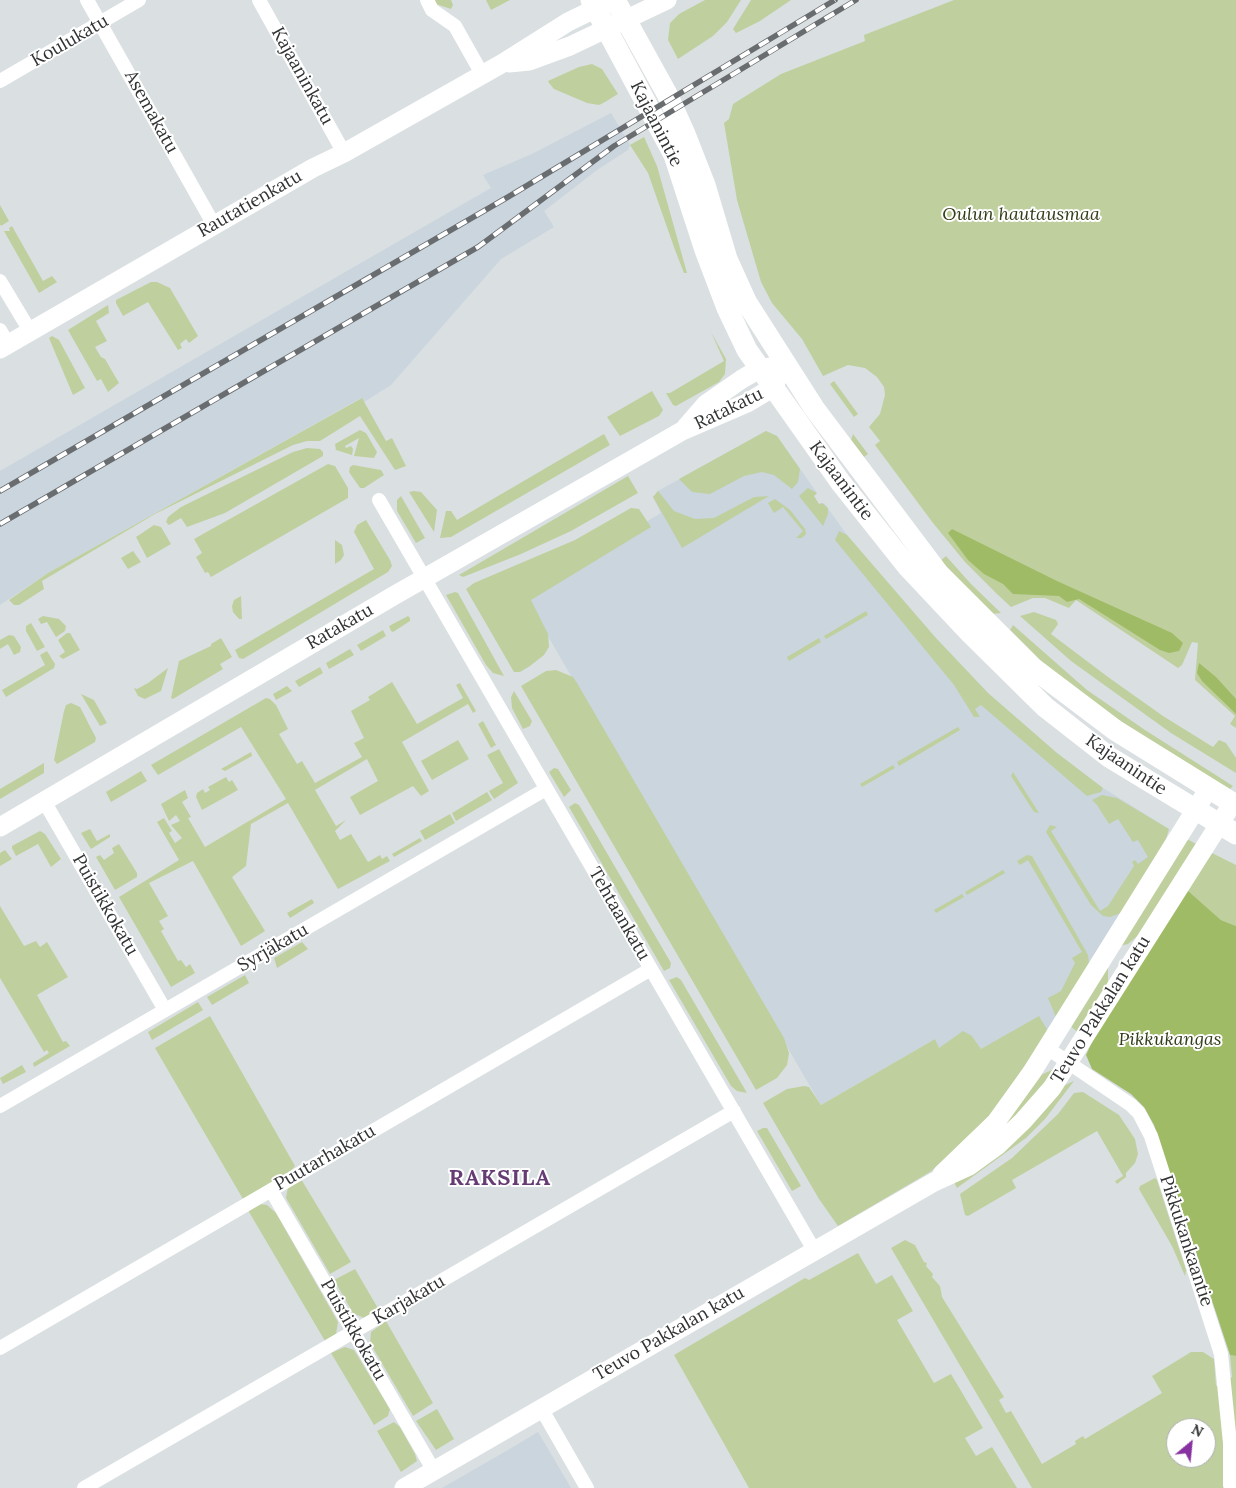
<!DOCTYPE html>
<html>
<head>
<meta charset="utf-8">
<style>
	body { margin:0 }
	#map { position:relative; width:1236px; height:1488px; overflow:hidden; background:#dadfe2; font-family:Lora,serif }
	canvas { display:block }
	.north { position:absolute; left:1166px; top:1418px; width:50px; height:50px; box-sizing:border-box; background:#fff; border:1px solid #acadad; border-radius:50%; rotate:28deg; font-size:14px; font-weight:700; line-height:20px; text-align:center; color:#303233 }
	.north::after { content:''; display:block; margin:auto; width:18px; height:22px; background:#8732a0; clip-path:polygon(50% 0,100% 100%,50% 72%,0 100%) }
</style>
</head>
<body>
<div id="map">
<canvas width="1236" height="1488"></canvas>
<div class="north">N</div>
</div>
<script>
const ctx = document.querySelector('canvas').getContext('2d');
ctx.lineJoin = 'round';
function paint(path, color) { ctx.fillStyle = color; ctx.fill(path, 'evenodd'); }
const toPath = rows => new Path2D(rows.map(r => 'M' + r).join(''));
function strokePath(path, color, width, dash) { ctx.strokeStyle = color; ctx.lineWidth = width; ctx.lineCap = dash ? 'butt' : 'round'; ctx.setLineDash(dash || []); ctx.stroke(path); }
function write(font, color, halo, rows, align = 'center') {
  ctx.font = font + ' Lora,serif'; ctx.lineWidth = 4; ctx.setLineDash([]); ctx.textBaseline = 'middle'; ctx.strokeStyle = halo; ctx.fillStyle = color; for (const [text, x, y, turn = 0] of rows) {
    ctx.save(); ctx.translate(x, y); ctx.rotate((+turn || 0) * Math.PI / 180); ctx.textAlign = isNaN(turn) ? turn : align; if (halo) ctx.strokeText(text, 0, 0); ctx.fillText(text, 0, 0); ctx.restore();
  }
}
const built = toPath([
	[611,113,630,145,628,150,597,170,544,211,554,227,501,259,391,385,364,402,361,398,48,573,0,605,0,471,491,188,483,175,532,154],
	[766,431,777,436,817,493,814,496,819,504,824,503,847,535,935,637,988,693,1057,753,1103,788,1169,829,1166,839,1048,1031,981,1050,972,1036,938,1048,935,1039,821,1105,524,595,661,513,653,497,658,491],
	[538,1432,571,1488,442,1488,508,1450]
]);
const green = toPath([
	[432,0,451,0,453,5,451,9,433,3],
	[486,0,510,0,491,10],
	[705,0,741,0,727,22,713,36,678,59,668,40,670,23,679,14],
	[751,0,791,0,760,21,736,33,733,29],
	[954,0,1236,0,1236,728,1230,724,1235,716,1195,680,1198,643,1192,642,1182,665,1178,668,1076,600,1069,608,1045,598,1033,598,1011,607,997,594,965,562,933,523,875,445,880,441,869,427,880,414,885,395,884,387,877,377,865,368,848,365,823,376,802,339,772,303,761,282,737,200,724,123,729,119,733,104,781,74,865,41,864,35],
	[592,64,602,69,618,94,605,102,599,105,587,103,554,89,549,83,548,81,579,67],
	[644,137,657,166,687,273,684,273,675,250,648,173,630,145],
	[0,205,9,221,1,226,0,224],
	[12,226,43,281,52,276,57,282,39,293,4,231,10,231,9,228],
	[151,282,157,282,170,288,198,336,189,343,186,339,180,344,182,348,178,350,148,302,123,316,116,303,116,300],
	[108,305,109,313,96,321,107,341,95,347,101,357,105,359,119,383,108,392,101,379,97,381,68,330],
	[711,332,726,359,725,374,719,382,676,406,673,405,666,393,670,393,724,361],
	[52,336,59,340,85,388,73,395,49,338],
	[834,381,858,414,854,417,830,384],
	[652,391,663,410,659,416,620,436,607,417],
	[362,398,386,441,392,438,406,466,395,470,360,416,320,441,307,441,293,445,155,514,42,581,44,589,19,605,14,605,9,600,48,573],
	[360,430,366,433,377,452,374,458,354,456,359,438,345,446,346,448,351,446,353,449,352,455,336,450,335,444],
	[766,431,777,436,800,469,798,482,792,489,774,475,762,472,744,476,710,494,692,492,679,479],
	[604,434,610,445,451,537,440,538,446,511,451,511,457,520],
	[853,434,868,454,864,457,851,440],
	[307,448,320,449,323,452,323,456,225,513,187,527,181,518,169,525,166,522,168,517,181,507,293,452],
	[328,464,335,466,348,488,348,498,211,577,208,572,205,573,196,557,202,553,194,539],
	[353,465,381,470,384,475,364,488,360,488,349,472,350,467],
	[628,476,638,493,571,531,521,554,463,577,459,575],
	[808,488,817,493,814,496,819,504,822,503,828,508,828,514,823,526,799,496],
	[414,491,421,492,437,510,434,532,409,492],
	[658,491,674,511,695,519,714,518,754,497,769,496,682,548,653,497],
	[401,496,425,538,416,543,397,511,397,500],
	[775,499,790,510,805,529,806,534,802,538,796,538,803,531,783,507,774,513,768,503],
	[631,508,639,509,651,527,531,600,548,634,549,647,544,655,530,666,520,672,514,672,466,589,474,583,575,540],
	[366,520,390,560,392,566,388,572,243,659,239,658,235,650,374,569,354,532,357,525],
	[154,525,161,527,171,544,147,558,136,537],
	[839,531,847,535,935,637,988,693,1057,753,1103,788,1101,792,1087,796,981,705,975,709,980,717,974,717,954,685,835,540],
	[335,540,342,545,344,555,341,560,335,564],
	[133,551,141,562,128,569,121,558],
	[946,556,971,584,1001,613,991,614,940,561],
	[455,592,458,593,504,676,493,673,486,665,446,595],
	[241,596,242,619,239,619,233,612,232,606,234,600],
	[866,611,868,615,826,639,824,636],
	[1034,612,1056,620,1058,624,1051,634,1108,677,1163,716,1213,747,1219,740,1226,743,1236,758,1236,773,1171,733,1071,661,1020,616],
	[43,616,59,619,66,626,65,631,56,637,47,622,41,624,38,619],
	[408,616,410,618,410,621,393,632,391,631,389,626],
	[31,623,45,647,37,651,26,631,26,626],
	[1013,625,1087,690,1145,730,1233,786,1230,789,1156,745,1100,707,1046,666,1010,630],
	[383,630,386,636,361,651,357,645],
	[67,633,70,633,80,650,63,659,59,656,65,652,58,640],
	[9,635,14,636,21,647,20,652,14,655,8,644,0,649,0,640],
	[221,638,232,657,220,664,223,669,173,699,171,698,179,661,211,646,211,644],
	[819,638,821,642,789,661,787,657],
	[350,649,354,655,329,669,326,663],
	[47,651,55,664,54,668,6,697,2,690,45,665,40,655],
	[320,667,323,673,299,687,295,681],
	[168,668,161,691,145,699,138,696,134,688,137,689,148,683],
	[556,670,573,677,577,683,784,1038,789,1053,787,1065,777,1078,756,1090,521,686,546,671],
	[392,682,417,724,463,698,456,685,460,683,476,711,473,713,468,704,402,742,429,791,421,796,413,786,360,815,350,797,378,781,367,759,315,790,336,826,346,820,335,831,340,840,351,834,368,862,380,855,382,859,387,856,390,861,338,889,288,803,251,824,246,866,232,877,265,931,241,946,193,861,149,883,168,916,159,921,164,929,161,931,178,961,181,960,186,967,190,964,195,973,171,987,119,897,179,860,157,822,164,818,172,831,169,833,175,843,182,838,171,825,180,821,176,815,169,821,161,804,185,790,188,798,182,802,191,817,188,818,205,847,286,799,241,727,158,775,151,765,266,698,270,699,276,705,288,729,279,734,297,764,302,761,315,783,362,757,354,743,364,738,351,711,370,700,368,697],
	[287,686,292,691,276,700,273,694],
	[514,691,532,721,530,726,523,729,512,708,511,697],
	[81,694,94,700,107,723,100,726],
	[71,703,80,707,96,738,95,742,57,764,54,760,64,711,66,705],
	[483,721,496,745,491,748,478,724],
	[958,727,960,730,899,766,897,762],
	[458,740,469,759,432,780,421,761],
	[499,749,518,783,494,799,489,791,503,783,487,755],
	[251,752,252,756,225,771,221,769],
	[44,763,44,773,0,799,0,789],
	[893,765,895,768,862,787,860,784],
	[554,768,558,769,571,790,564,797,549,772],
	[141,771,147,781,111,802,106,792],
	[1013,772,1039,813,1034,812,1011,776],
	[226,777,229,782,232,780,238,790,202,810,196,797,197,793,203,789,205,793,210,790,208,787],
	[487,792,492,800,456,821,452,813],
	[1102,795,1117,798,1169,829,1166,839,1121,913,1110,917,1103,916,1091,905,1046,832,1050,825,1057,827,1051,831,1100,911,1108,906,1134,866,1132,862,1135,860,1138,864,1148,857,1138,840,1133,842,1118,819,1109,824,1097,805,1092,800],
	[575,803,579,805,671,963,670,968,664,971,569,807],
	[450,814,455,823,425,840,420,831],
	[90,829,97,841,110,834,110,837,91,849,81,833],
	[40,831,45,834,61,859,51,867,38,844,16,856,12,848,12,846],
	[420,838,422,841,394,857,392,854],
	[1187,839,1196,844,1142,932,1128,944,1119,946],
	[119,844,137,873,137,877,115,890,96,857,100,855,104,860,114,853,112,848],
	[5,850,12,859,0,866,0,853],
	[1212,853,1236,865,1236,926,1221,920,1186,889],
	[1027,855,1032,856,1088,955,1089,964,1056,1017,1048,998,1061,991,1075,963,1072,958,1082,952,1028,860,1020,865,1017,861],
	[1003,870,1005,873,967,895,965,892],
	[962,894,964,897,936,913,934,910],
	[312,899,314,903,290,918,287,913],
	[0,906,24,946,36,941,40,947,47,942,68,977,37,995,63,1042,66,1041,70,1046,34,1067,33,1063,49,1053,47,1050,44,1052,0,978],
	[302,942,308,949,277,968,274,958],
	[1108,965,1108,985,1079,1033,1070,1026],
	[245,975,249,983,212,1005,207,997],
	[677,977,681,980,747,1093,737,1091,731,1086,669,980],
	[198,1002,203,1010,152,1040,148,1032],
	[210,1016,295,1166,291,1171,243,1199,155,1048],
	[1039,1016,1048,1031,993,1113,955,1152,930,1172,838,1226,819,1199,763,1103,787,1089,804,1086,809,1087,821,1105,935,1039,939,1048,963,1031,972,1036,981,1049],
	[22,1065,26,1072,3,1084,0,1078],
	[1056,1068,1016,1119,970,1155,1041,1075],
	[1074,1081,1045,1119,1026,1138,957,1188,954,1182,1063,1086],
	[1083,1092,1119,1115,1135,1139,1138,1154,1135,1163,1126,1173,1126,1177,1117,1184,1115,1181,1123,1176,1097,1131,1012,1180,1016,1188,968,1216,965,1215,960,1194,1012,1158,1058,1114,1074,1093],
	[763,1128,767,1128,801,1186,792,1191,757,1131],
	[1155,1178,1157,1180,1186,1270,1185,1276,1172,1246,1139,1189,1140,1186],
	[301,1179,351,1262,330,1274,286,1198,288,1187],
	[260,1204,267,1205,276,1213,338,1322,336,1334,325,1341,249,1212,249,1210],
	[905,1240,915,1245,924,1262,927,1263,926,1266,933,1274,932,1277,940,1286,942,1297,1004,1397,999,1400,1006,1413,1011,1411,1042,1464,1076,1444,1075,1441,1083,1436,1085,1439,1162,1393,1152,1376,1191,1352,1203,1352,1214,1359,1216,1386,1232,1377,1230,1355,1236,1356,1236,1488,1032,1488,891,1248],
	[1176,1428,1206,1428,1206,1458,1176,1458],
	[858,1253,876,1284,892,1275,913,1311,897,1320,934,1383,951,1374,983,1428,965,1438,976,1456,992,1447,1017,1488,749,1488,674,1355,805,1278,809,1280],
	[355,1269,379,1310,364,1318,353,1313,334,1280],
	[386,1321,433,1403,413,1416,370,1343,371,1332],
	[345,1347,354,1350,390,1409,388,1416,374,1425,331,1353],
	[437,1409,454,1439,436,1450,416,1421],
	[394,1422,400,1427,415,1454,417,1461,401,1472,377,1431]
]);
const forest = toPath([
	[952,529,1057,581,1172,633,1183,643,1179,651,1169,653,1160,650,1079,599,1067,602,1059,596,1013,594,1003,584,984,574,968,560,948,533],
	[1199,663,1216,677,1236,699,1236,714,1202,681,1197,673],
	[1186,889,1221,920,1236,926,1236,1356,1230,1355,1154,1125,1144,1107,1131,1094,1092,1069,1086,1055,1093,1040]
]);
const street = toPath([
	[87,0,214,225],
	[259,0,344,153],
	[427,0,432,10,455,26,482,74],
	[0,81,139,0],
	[0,281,30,331],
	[0,330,8,344],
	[379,500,814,1250],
	[44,801,165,1010],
	[1047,1048,1131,1105,1139,1113,1151,1136,1221,1354,1230,1443,1230,1485],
	[0,1106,546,789],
	[271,1190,434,1471],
	[0,1348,651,969],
	[541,1408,587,1488],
	[84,1488,734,1111]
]);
const secondary = toPath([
	[509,63,529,61,570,46,667,0],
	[0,349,313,168,344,153,503,63,568,22,609,2],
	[686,427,706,404,742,379,759,369,775,366],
	[0,827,395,595,642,454,682,431,747,403,772,388,785,365],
	[942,1174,996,1122,1032,1072,1209,788],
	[404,1488,934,1182,969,1166,998,1145,1023,1121,1052,1088,1232,804]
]);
const primary = toPath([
	[591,0,674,155,705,250,727,308,747,350,841,483,907,566,970,633,1045,707,1109,757,1236,834],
	[615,0,667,94,685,134,705,185,727,259,747,303,814,408,939,574,1033,668,1115,730,1236,805]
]);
const rail = toPath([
	[0,491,508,197,835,0],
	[0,524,478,247,614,146,856,0]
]);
const streetNames = [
	["Koulukatu",70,41,-30],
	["Kajaaninkatu",302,76,61],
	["Asemakatu",151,112,61],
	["Kajaanintie",656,124,63],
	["Rautatienkatu",250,204,-30],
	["Ratakatu",729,409,-26],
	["Kajaanintie",841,481,53],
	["Ratakatu",340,627,-30],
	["Kajaanintie",1126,765,34],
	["Puistikkokatu",105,905,60],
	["Tehtaankatu",619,914,60],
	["Syrjäkatu",273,948,-30],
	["Teuvo Pakkalan katu",1101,1010,-58],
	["Puutarhakatu",325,1158,-30],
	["Pikkukankaantie",1186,1241,72],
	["Karjakatu",409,1300,-30],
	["Puistikkokatu",353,1330,60],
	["Teuvo Pakkalan katu",669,1334,-30]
];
const parkNames = [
	["Oulun hautausmaa",1021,215],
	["Pikkukangas",1170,1040]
];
const districtNames = [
	["RAKSILA",500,1179]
];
paint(built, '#cad5de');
paint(green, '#bfd09e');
paint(forest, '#a0bb66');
strokePath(street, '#fff', 14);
strokePath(secondary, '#fff', 19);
strokePath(primary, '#fff', 21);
strokePath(rail, '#6a6d6f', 5.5);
strokePath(rail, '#fff', 4, [11]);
write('18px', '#303233', '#fff', streetNames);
write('italic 18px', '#323d19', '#fff', parkNames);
ctx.letterSpacing = '1px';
write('bold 22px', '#663c73', '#fff', districtNames);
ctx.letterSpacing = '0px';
</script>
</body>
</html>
